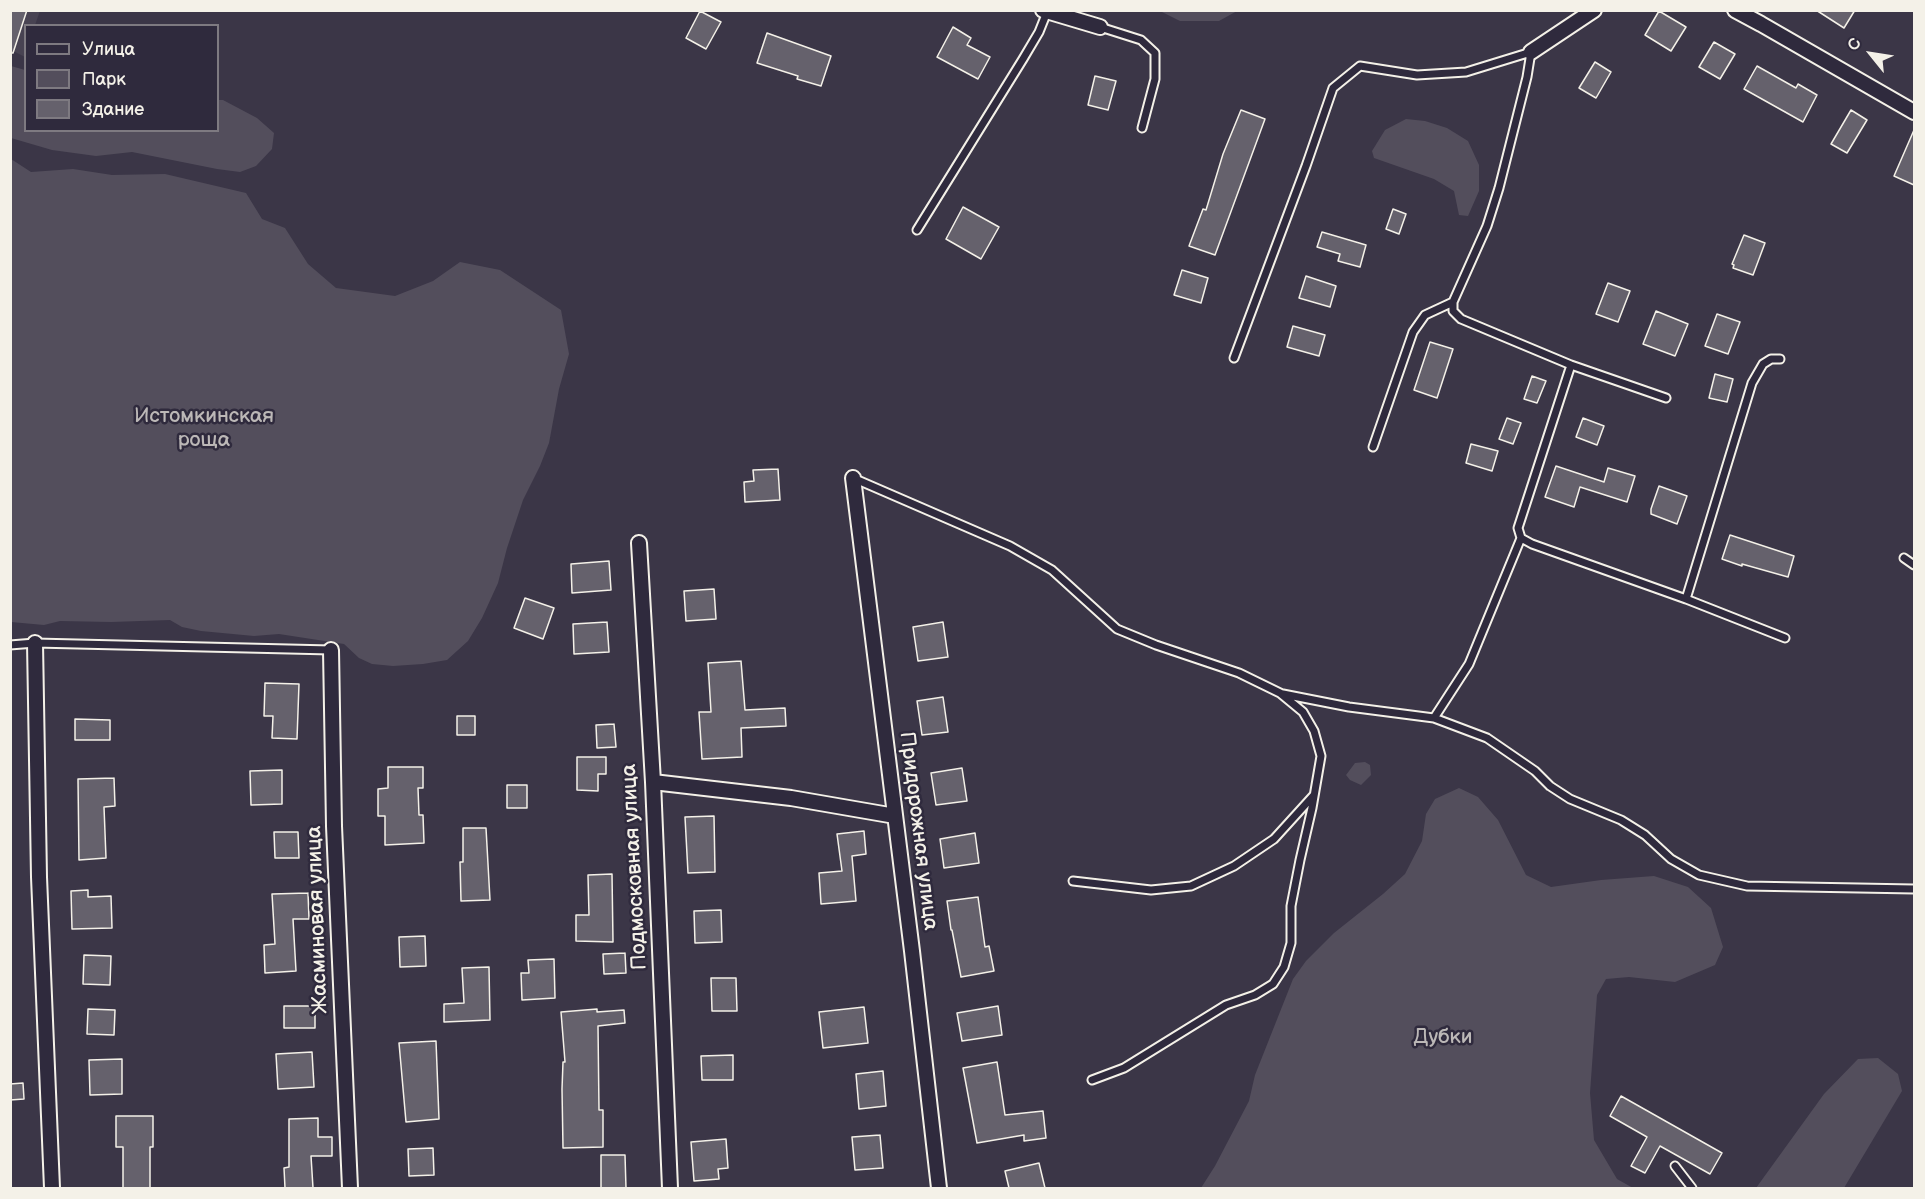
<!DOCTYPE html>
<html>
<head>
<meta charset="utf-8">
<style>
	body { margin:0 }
	#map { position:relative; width:1925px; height:1199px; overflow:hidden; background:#3b3647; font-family:"Balsamiq Sans",sans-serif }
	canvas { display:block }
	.frame { position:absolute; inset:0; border:12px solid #f4f1e8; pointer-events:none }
	.legend { position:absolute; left:24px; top:24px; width:195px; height:108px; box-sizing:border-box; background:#2f2a3d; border:2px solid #7e7a81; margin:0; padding:8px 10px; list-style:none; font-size:18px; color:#f4f1e8 }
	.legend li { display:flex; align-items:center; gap:12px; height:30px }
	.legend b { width:30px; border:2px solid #7e7a81 }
	.north { position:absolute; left:1841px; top:24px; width:60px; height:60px; -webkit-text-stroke:4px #2f2a3d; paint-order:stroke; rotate:300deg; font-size:16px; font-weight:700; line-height:24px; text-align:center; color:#f4f1e8 }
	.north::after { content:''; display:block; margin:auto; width:21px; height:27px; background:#f4f1e8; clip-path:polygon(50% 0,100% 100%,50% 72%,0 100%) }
</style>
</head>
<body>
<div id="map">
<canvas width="1925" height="1199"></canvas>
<div class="frame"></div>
<ul class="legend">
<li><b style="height:8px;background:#2f2a3d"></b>Улица</li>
<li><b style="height:16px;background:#534e5c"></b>Парк</li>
<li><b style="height:16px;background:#65616c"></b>Здание</li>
</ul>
<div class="north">С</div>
</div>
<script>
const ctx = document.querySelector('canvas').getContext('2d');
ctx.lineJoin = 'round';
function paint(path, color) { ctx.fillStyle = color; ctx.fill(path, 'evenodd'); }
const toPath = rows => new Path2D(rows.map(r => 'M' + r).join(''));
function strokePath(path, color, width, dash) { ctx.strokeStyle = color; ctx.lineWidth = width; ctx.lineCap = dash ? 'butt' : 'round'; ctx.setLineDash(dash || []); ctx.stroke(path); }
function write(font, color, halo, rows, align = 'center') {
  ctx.font = font + ' "Balsamiq Sans",sans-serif'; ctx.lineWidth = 5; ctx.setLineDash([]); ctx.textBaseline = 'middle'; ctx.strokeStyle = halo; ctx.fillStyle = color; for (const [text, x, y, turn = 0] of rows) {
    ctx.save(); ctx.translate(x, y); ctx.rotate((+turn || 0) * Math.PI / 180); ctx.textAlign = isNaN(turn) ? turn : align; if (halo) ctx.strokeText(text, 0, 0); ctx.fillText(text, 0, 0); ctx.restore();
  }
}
const built = toPath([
	[11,11,40,11,35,25,26,26,25,57,11,50]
]);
const green = toPath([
	[1160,11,1237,11,1219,21,1180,21],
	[11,66,25,70,26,130,218,130,218,100,223,100,257,118,274,133,272,149,256,166,240,172,217,169,132,152,96,156,52,150,11,138],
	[1406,119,1425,121,1447,128,1468,141,1479,165,1479,191,1468,216,1459,215,1454,191,1434,179,1374,158,1372,151,1385,130],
	[11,159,31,172,73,169,112,175,165,174,246,193,262,219,285,228,308,264,336,288,395,296,433,281,460,262,500,270,561,310,569,354,559,389,549,443,540,466,523,500,507,548,498,583,482,618,468,641,447,660,423,664,393,666,372,664,359,658,344,644,279,634,254,636,201,631,182,627,170,620,111,622,60,621,44,625,11,622],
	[1365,762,1370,765,1371,775,1361,785,1350,780,1346,775,1355,763],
	[1459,788,1478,797,1498,820,1526,875,1551,887,1601,880,1654,876,1688,887,1711,908,1723,947,1715,965,1675,982,1629,977,1606,979,1597,995,1590,1093,1594,1140,1617,1179,1633,1188,1201,1188,1215,1166,1249,1101,1255,1075,1293,979,1306,961,1334,933,1383,894,1405,874,1422,841,1426,814,1435,799],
	[1878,1058,1898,1074,1902,1091,1844,1188,1756,1188,1824,1094,1858,1059]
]);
const building = toPath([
	[10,10,27,10,13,53,10,53,10,10],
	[1816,10,1855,10,1844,28,1816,10],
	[700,11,721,22,706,49,686,38,700,11],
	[1659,11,1686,27,1671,51,1645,35,1659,11],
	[953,27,971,38,967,45,990,57,978,79,937,57,953,27],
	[767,33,831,56,821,86,797,79,798,76,757,63,767,33],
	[1714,42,1735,54,1720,79,1699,67,1714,42],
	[1595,62,1611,72,1596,98,1579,88,1595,62],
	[1757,66,1796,88,1798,84,1817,95,1803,122,1744,89,1757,66],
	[1095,76,1116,81,1108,110,1088,105,1095,76],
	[1241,110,1265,119,1215,255,1189,246,1203,209,1206,210,1223,154,1241,110],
	[1851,110,1867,120,1847,153,1831,144,1851,110],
	[1914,130,1914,185,1894,176,1914,130],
	[963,207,999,227,981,259,946,239,963,207],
	[1393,209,1406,214,1399,234,1386,229,1393,209],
	[1322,232,1366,245,1360,267,1338,261,1340,254,1317,247,1322,232],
	[1744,235,1765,243,1753,275,1733,268,1734,265,1732,264,1744,235],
	[1182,270,1208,278,1201,303,1174,295,1182,270],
	[1306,276,1336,286,1330,307,1299,298,1306,276],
	[1608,283,1630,291,1618,322,1596,314,1608,283],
	[1656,311,1688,324,1675,356,1643,344,1656,311],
	[1717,314,1740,322,1728,354,1705,346,1717,314],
	[1293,326,1325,335,1319,356,1287,347,1293,326],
	[1430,342,1453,349,1437,398,1414,390,1430,342],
	[1715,374,1733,379,1727,402,1709,398,1715,374],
	[1532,376,1546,381,1537,403,1524,399,1532,376],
	[1507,418,1521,423,1513,444,1499,439,1507,418],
	[1583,418,1604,426,1597,445,1576,437,1583,418],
	[1471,444,1498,451,1492,471,1466,463,1471,444],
	[1556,466,1604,482,1608,468,1635,476,1627,502,1580,487,1574,507,1545,497,1556,466],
	[778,469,780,500,745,502,744,482,754,481,753,470,778,469],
	[1659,486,1687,496,1677,524,1651,514,1651,509,1659,486],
	[1730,535,1794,556,1788,577,1742,564,1742,566,1722,559,1730,535],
	[609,561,611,590,572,593,571,564,609,561],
	[714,589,716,619,686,621,684,591,714,589],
	[525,598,554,608,543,639,514,628,525,598],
	[607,622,609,652,574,654,573,624,607,622],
	[943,622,948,657,918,661,913,627,943,622],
	[741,661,745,710,785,708,786,726,741,728,742,757,702,759,699,712,711,712,708,663,741,661],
	[265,683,299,684,297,739,272,738,273,716,264,716,265,683],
	[943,697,948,732,922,735,917,701,943,697],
	[457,716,475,716,475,735,457,735,457,716],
	[75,719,110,720,110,740,75,740,75,719],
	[614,724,616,747,597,748,596,725,614,724],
	[577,757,606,757,606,774,598,774,598,791,577,790,577,757],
	[388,767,423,767,423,788,418,788,419,815,423,815,424,843,385,845,385,816,378,816,378,789,388,788,388,767],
	[962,768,967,801,936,805,931,773,962,768],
	[282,770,282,804,251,805,250,771,282,770],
	[114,778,115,806,104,807,106,858,79,860,78,779,114,778],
	[507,785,527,785,527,808,507,808,507,785],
	[714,816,715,872,688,873,685,817,714,816],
	[463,828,486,828,490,900,461,901,460,862,463,862,463,828],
	[864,831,866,854,852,856,856,901,821,904,819,873,842,871,837,834,864,831],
	[274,832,298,832,299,858,275,858,274,832],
	[975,833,979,863,944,868,940,839,975,833],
	[612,874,613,942,576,941,576,915,589,915,588,875,612,874],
	[88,890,88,897,111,896,112,928,72,929,71,891,88,890],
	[308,893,309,919,293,919,296,971,265,973,264,945,275,944,272,894,308,893],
	[978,897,985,947,989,946,994,971,961,977,952,930,951,930,947,901,978,897],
	[721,910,722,942,695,943,694,911,721,910],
	[425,936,426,966,400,967,399,937,425,936],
	[625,953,626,973,604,974,603,954,625,953],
	[84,955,111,956,110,985,83,984,84,955],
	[554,959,555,998,522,1000,521,973,529,973,528,960,554,959],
	[489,967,490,1020,444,1022,444,1004,464,1003,462,968,489,967],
	[711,978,736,978,737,1011,712,1011,711,978],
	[284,1006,315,1006,315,1028,284,1028,284,1006],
	[998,1006,1002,1035,962,1041,957,1013,998,1006],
	[864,1007,868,1043,823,1048,819,1012,864,1007],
	[88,1009,115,1010,114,1035,87,1034,88,1009],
	[597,1009,597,1012,624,1010,625,1023,598,1026,599,1110,603,1110,603,1147,563,1148,562,1089,563,1062,565,1062,561,1012,597,1009],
	[436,1041,439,1119,406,1122,399,1043,436,1041],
	[312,1052,314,1087,278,1089,276,1054,312,1052],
	[733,1055,733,1080,702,1080,701,1056,733,1055],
	[122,1059,122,1094,90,1095,89,1060,122,1059],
	[997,1062,1005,1115,1043,1111,1046,1138,1024,1141,1024,1135,977,1143,963,1068,997,1062],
	[883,1071,886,1106,859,1109,856,1074,883,1071],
	[23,1083,24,1099,10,1100,10,1084,23,1083],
	[1621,1096,1722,1153,1710,1174,1660,1146,1645,1173,1631,1166,1647,1137,1610,1116,1621,1096],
	[116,1116,153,1116,153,1147,150,1147,150,1188,123,1188,123,1147,116,1147,116,1116],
	[318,1118,318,1137,332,1137,332,1156,311,1156,313,1188,285,1188,284,1168,289,1167,289,1119,318,1118],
	[880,1135,883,1168,855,1170,852,1137,880,1135],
	[726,1139,728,1168,718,1169,719,1179,694,1181,691,1142,726,1139],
	[433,1148,434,1175,409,1176,408,1149,433,1148],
	[601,1155,625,1155,626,1188,601,1188,601,1155],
	[1039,1163,1045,1188,1009,1188,1005,1171,1039,1163]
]);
const lane = toPath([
	[1100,27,1141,40,1155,53,1155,79,1142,128],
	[917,230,1023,59,1039,32,1047,12],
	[1234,358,1306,166,1333,88,1360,66,1417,75,1466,72,1531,52,1527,77,1499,188,1487,226,1453,302,1453,311,1461,319,1571,365,1666,398],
	[1571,365,1518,528,1521,538,1532,544,1686,599,1785,638],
	[1373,447,1413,332,1425,315,1453,302],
	[853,478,1010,546,1052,570,1117,629,1156,645,1239,673,1280,693,1303,712,1314,731,1321,756,1312,808,1300,860,1291,906,1291,943,1284,967,1273,984,1255,995,1226,1005,1124,1068,1092,1080],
	[1904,558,1914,565],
	[1686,599,1752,383,1763,364,1771,359,1780,359],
	[10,645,35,643,331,650],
	[1283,694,1349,707,1434,718,1487,738,1535,771,1550,786,1570,799,1621,820,1645,835,1671,859,1699,875,1747,886,1914,889],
	[1434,718,1469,664,1521,538],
	[1073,881,1151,890,1191,886,1234,866,1274,839,1314,795],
	[1675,1166,1692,1188]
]);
const street = toPath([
	[1043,10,1100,27],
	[1735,10,1761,24,1914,112],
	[1531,52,1594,10],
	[853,478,912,951,939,1188],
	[639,543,653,782,670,1188],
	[35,643,39,877,52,1188],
	[331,650,334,826,350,1188],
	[653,782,791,798,895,816]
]);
const parkNames = [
	["Истомкинская",204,417],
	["роща",204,441],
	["Дубки",1443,1038]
];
const streetNames = [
	["Придорожная улица",918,831,83],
	["Подмосковная улица",635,867,-93],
	["Жасминовая улица",318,920,-92]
];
paint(built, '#484352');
paint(green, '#534e5c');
paint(building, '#65616c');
strokePath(building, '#f4f1e8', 1.5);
strokePath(lane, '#f4f1e8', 11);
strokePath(street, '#f4f1e8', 18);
strokePath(lane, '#2f2a3d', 7);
strokePath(street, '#2f2a3d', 14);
write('21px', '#bcb8b7', '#2f2a3d', parkNames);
write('21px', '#f4f1e8', '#2f2a3d', streetNames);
</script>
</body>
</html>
